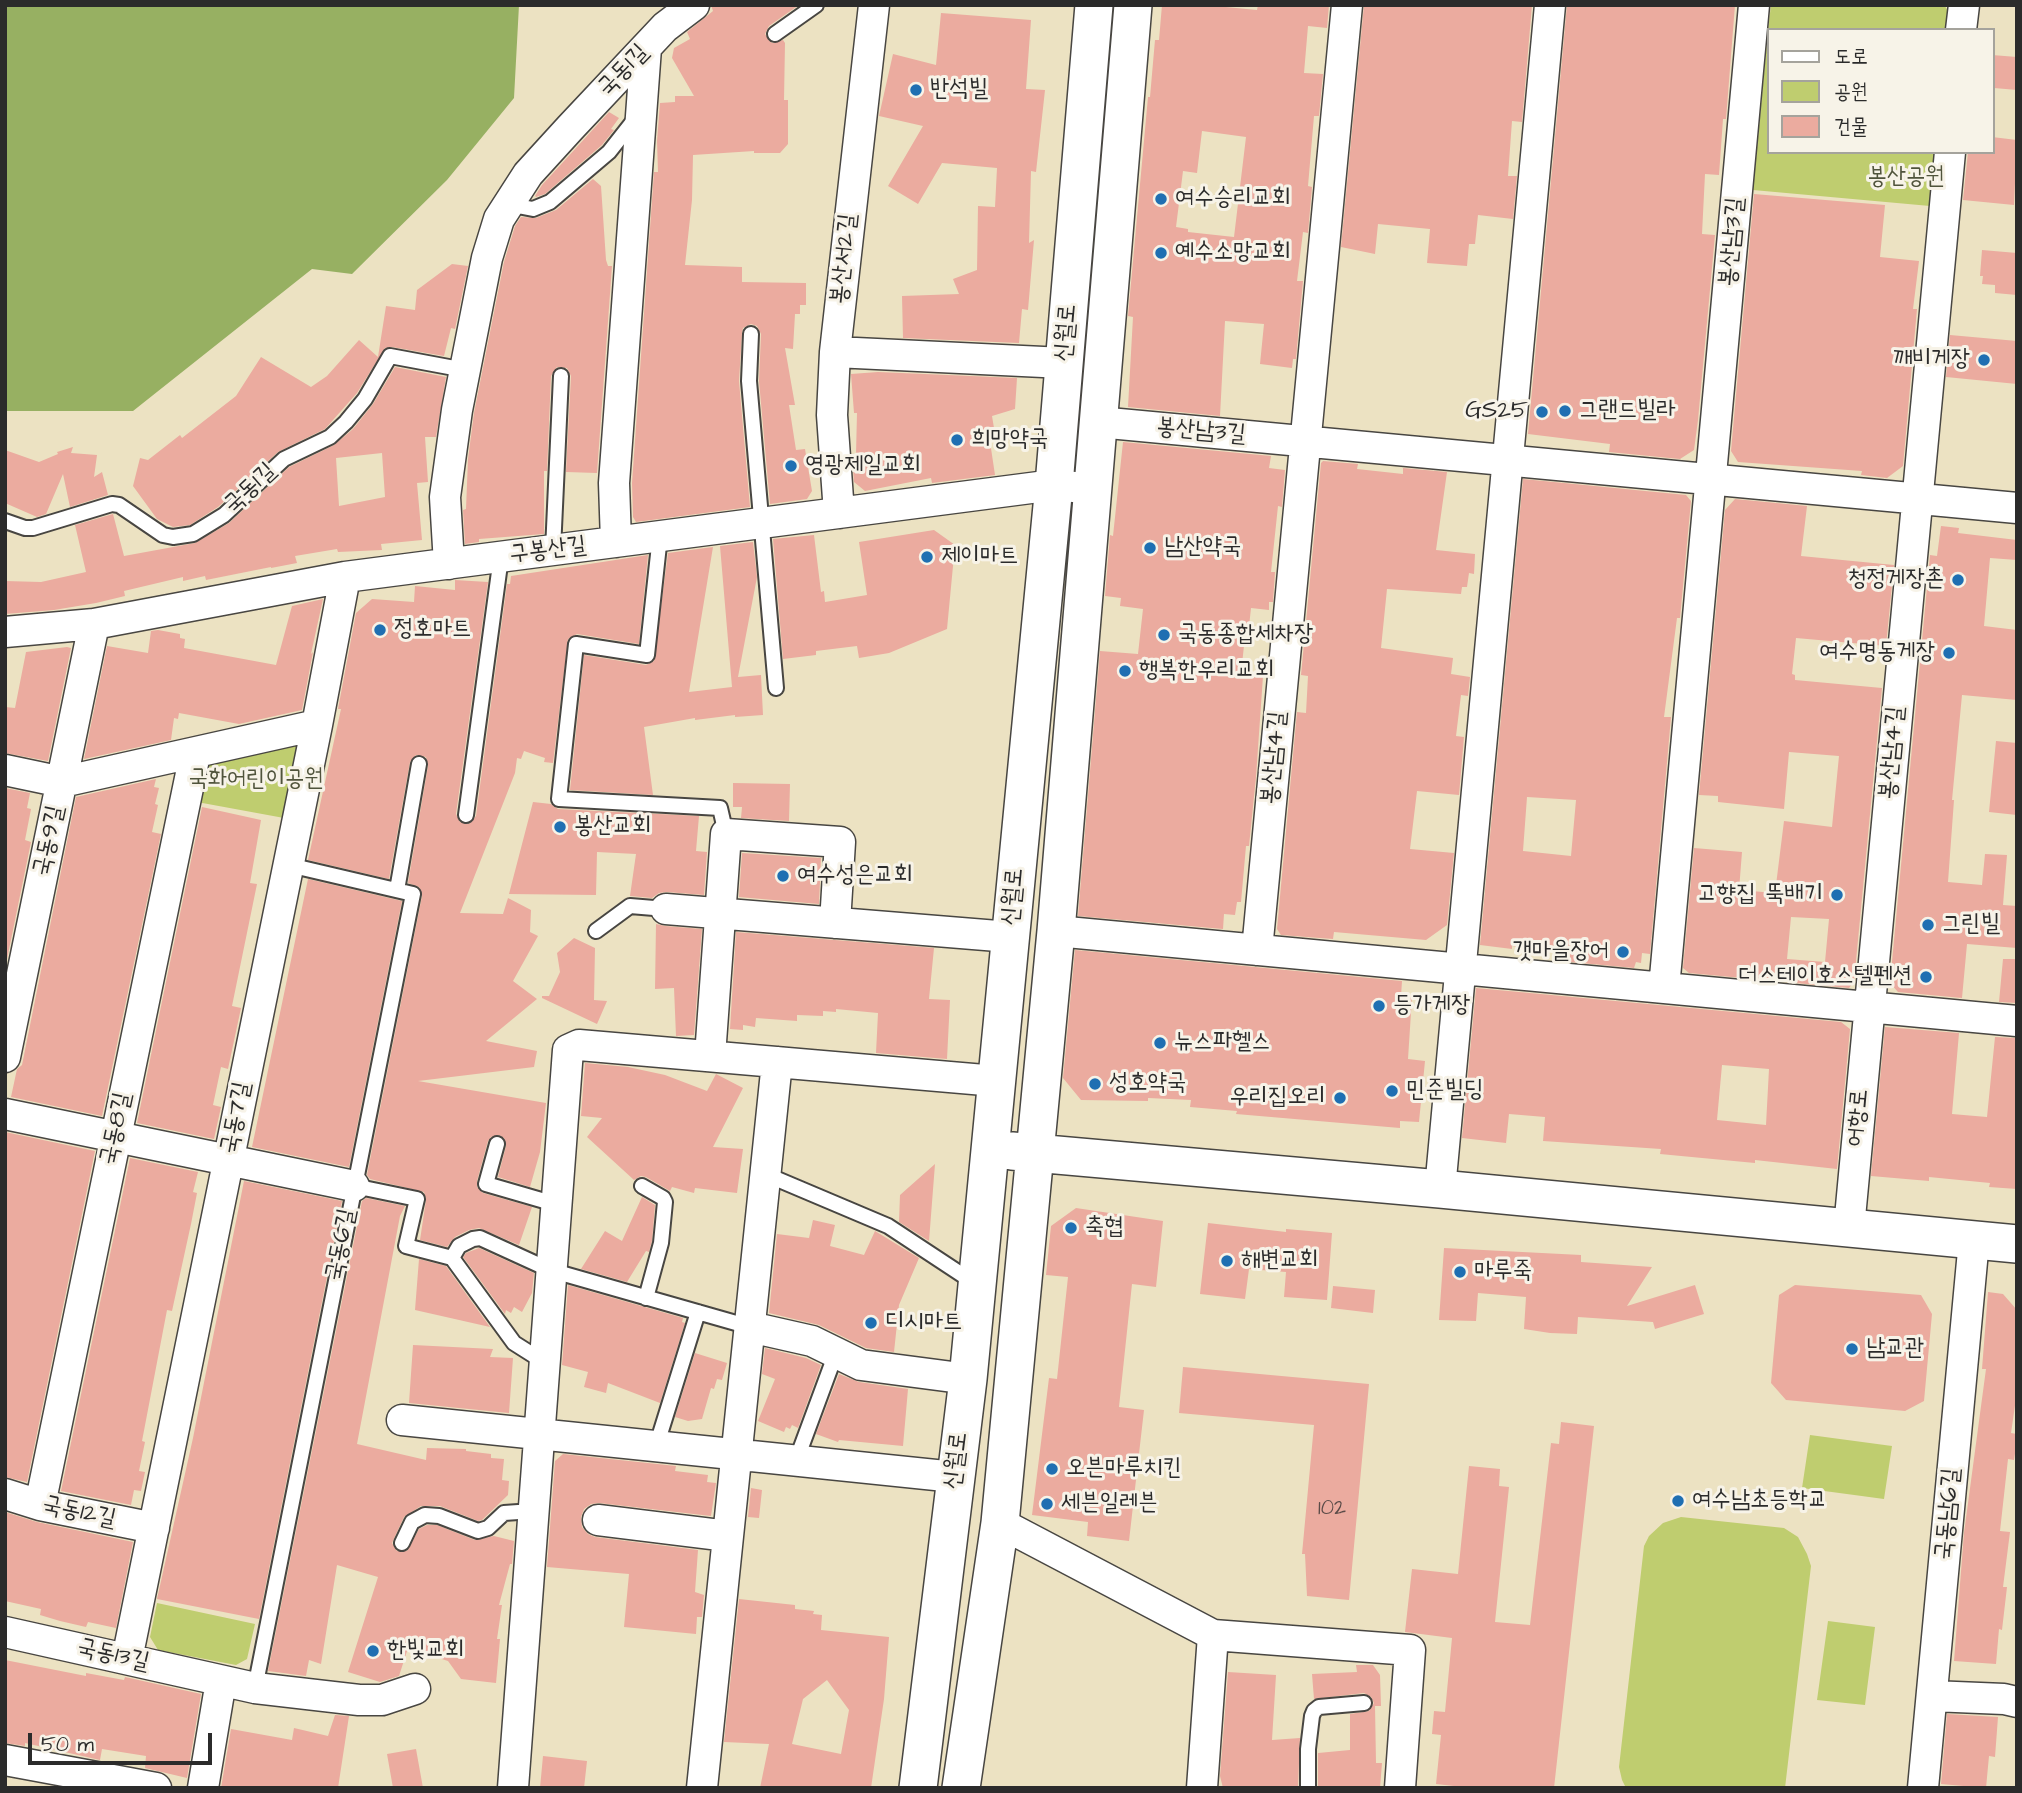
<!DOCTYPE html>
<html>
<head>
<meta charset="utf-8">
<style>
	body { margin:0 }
	#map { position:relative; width:2022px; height:1793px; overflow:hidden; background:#ece2c2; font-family:"Architects Daughter","Poor Story",sans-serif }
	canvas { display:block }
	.frame { position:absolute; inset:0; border:7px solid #2b2b2b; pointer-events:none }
	.legend { position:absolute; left:1767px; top:28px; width:228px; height:126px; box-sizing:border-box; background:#f7f3e8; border:2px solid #a5a39c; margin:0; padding:9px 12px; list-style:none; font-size:21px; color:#2b2b2b }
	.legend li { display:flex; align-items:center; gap:14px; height:35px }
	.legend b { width:35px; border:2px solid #a5a39c }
	.scale { position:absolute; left:28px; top:1733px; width:184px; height:32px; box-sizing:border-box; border:4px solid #2b2b2b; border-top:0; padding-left:9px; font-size:21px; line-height:24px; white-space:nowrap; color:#2b2b2b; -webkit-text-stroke:5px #f7f3e8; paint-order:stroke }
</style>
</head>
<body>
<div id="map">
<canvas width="2022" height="1793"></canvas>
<div class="frame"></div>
<ul class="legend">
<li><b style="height:9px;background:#fff"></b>도로</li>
<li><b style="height:19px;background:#bfcd6f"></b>공원</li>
<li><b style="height:19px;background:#ebab9f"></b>건물</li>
</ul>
<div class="scale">50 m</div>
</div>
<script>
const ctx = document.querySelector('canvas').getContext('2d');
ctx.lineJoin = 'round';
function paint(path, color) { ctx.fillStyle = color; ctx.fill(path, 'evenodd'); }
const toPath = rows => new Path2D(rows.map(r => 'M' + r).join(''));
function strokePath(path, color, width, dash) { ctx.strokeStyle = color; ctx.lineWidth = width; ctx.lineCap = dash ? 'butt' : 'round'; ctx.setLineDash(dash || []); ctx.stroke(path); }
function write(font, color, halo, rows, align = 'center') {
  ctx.font = font + ' "Architects Daughter","Poor Story",sans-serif'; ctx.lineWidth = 6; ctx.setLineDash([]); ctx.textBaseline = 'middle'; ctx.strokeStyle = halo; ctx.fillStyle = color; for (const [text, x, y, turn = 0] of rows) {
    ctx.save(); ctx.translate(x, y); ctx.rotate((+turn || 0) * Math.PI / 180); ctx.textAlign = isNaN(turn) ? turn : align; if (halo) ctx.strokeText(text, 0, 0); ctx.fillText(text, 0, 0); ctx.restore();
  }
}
const green = toPath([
	[1771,5,1944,5,1949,12,1947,30,1768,30],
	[1768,32,1768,152,1935,152,1930,206,1753,190],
	[299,741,284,818,197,802,203,771,220,756],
	[1810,1435,1892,1446,1884,1499,1802,1488],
	[1681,1517,1784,1528,1798,1537,1807,1554,1811,1566,1785,1788,1626,1788,1622,1780,1619,1767,1644,1546,1649,1536,1663,1523],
	[157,1603,255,1624,247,1659,236,1665,158,1650,150,1637],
	[1828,1621,1875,1627,1865,1705,1817,1700]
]);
const forest = toPath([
	[5,5,519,5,514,98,447,180,352,274,312,269,133,411,5,411]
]);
const building = toPath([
	[711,5,799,5,769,26,765,34,772,43,783,40,785,43,784,100,788,100,788,144,780,153,754,153,754,151,693,155,692,200,685,265,742,267,742,282,806,283,806,305,800,305,800,314,795,314,793,349,785,348,795,405,789,405,796,450,805,449,812,491,807,499,770,504,759,381,761,334,757,326,751,324,743,328,742,333,739,381,750,507,636,522,633,517,632,483,654,172,658,172,657,141,660,103,675,102,675,96,694,96,672,58,674,48,690,39,687,32,713,11],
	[1162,5,1205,5,1257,10,1258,5,1329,5,1327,28,1308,26,1304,73,1323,74,1319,116,1314,116,1308,186,1312,187,1308,233,1303,232,1297,281,1303,281,1296,359,1293,359,1292,368,1260,364,1264,324,1225,321,1220,416,1128,407,1133,317,1128,316,1137,217,1148,97,1150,97,1155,40,1159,40],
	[1202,131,1246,137,1234,237,1188,232,1188,229,1176,227,1183,171,1197,173],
	[1364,5,1532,5,1522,122,1512,121,1508,176,1517,176,1513,219,1478,215,1475,244,1469,244,1467,266,1427,263,1430,229,1378,224,1375,254,1341,247],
	[1567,5,1735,5,1726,119,1723,119,1719,175,1705,174,1702,234,1715,235,1698,420,1694,450,1680,459,1609,452,1610,444,1528,434],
	[941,13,1031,20,1026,89,1045,90,1036,172,1031,171,1029,243,1034,240,1028,310,1022,309,1019,343,903,338,902,296,959,294,953,279,977,270,978,206,995,207,997,168,942,163,918,204,888,186,923,126,879,116,893,54,936,65],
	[1992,55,2017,57,2017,90,1994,88],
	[609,112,619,118,611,129,614,130,602,145,545,194,536,197,535,196,542,185],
	[1992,137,2017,140,2014,205,1963,200,1968,152,1992,152],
	[593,179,601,186,606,260,608,266,612,266,597,473,566,472,571,376,567,368,557,367,551,376,547,471,544,471,544,534,479,539,479,542,465,544,463,510,466,509,468,459,474,413,504,262,515,226,521,217,536,218,556,210],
	[1754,194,1885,205,1880,257,1919,261,1913,309,1917,309,1903,466,1887,478,1861,475,1862,471,1738,462,1731,451],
	[1982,250,2017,253,2017,295,1995,293,1995,285,1982,284,1983,276,1980,276],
	[452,264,468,266,455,329,451,328,444,356,392,347,385,348,357,393,325,429,278,452,218,507,190,525,173,527,157,519,133,486,140,458,148,460,180,435,182,438,236,396,261,357,311,387,327,376,359,340,378,357,386,306,415,310,417,290],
	[1950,335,2017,341,2017,384,1946,377],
	[395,367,446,377,436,437,425,437,428,482,417,483,422,540,381,544,382,550,338,552,337,549,295,556,297,563,271,568,271,567,206,580,205,576,183,581,183,577,124,591,125,596,96,603,54,610,5,614,5,581,41,582,86,572,75,525,113,514,124,556,195,543,229,523,289,467,334,445,353,429,373,404],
	[382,453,385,497,339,506,336,458],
	[878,372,1017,378,1015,409,992,416,995,434,989,435,995,475,932,483,931,478,865,491,854,482,852,454,856,454,857,413,854,413,851,374],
	[1123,442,1271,456,1269,468,1285,470,1282,507,1278,506,1271,572,1275,572,1273,602,1269,602,1269,610,1251,608,1248,636,1245,636,1241,674,1263,676,1256,777,1249,846,1246,846,1241,902,1237,902,1235,915,1224,914,1223,929,1078,916,1100,651,1138,654,1143,609,1120,606,1121,598,1105,596,1110,535,1113,536],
	[73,447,71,453,97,455,94,477,102,472,108,495,70,507,63,474,46,514,37,517,5,503,5,450,39,462,58,454,57,452],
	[1323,461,1358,464,1357,469,1403,474,1403,468,1447,472,1436,550,1475,554,1474,574,1469,573,1467,587,1462,587,1461,594,1387,589,1381,648,1453,658,1451,674,1470,677,1468,696,1461,695,1456,736,1464,737,1459,795,1417,791,1410,849,1454,853,1447,925,1426,940,1334,932,1333,939,1281,935,1277,929,1297,712,1306,713,1308,676,1301,675,1321,463],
	[1523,479,1686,495,1691,501,1680,618,1677,618,1664,717,1671,717,1650,954,1642,953,1641,963,1636,962,1634,968,1560,961,1561,953,1512,946,1512,949,1480,945],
	[1527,797,1576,800,1571,856,1523,851],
	[1735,499,1807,506,1801,556,1894,565,1886,646,1796,638,1792,674,1795,675,1795,680,1882,688,1854,982,1849,988,1689,973,1683,968,1694,848,1742,852,1739,890,1775,893,1784,821,1832,827,1839,756,1789,752,1784,809,1718,802,1718,796,1699,795,1725,510],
	[1791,917,1829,919,1825,962,1787,959],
	[1941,526,1959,528,1958,533,2017,540,2017,560,1990,558,1984,626,2017,630,2017,700,1962,695,1952,800,1954,800,1948,882,1982,885,1985,854,2007,855,2003,905,2017,906,2017,948,1967,944,1962,998,1898,992,1890,983,1930,555,1937,556],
	[934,530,955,545,947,629,889,653,859,658,857,646,816,651,816,655,783,659,773,539,814,535,821,592,824,591,825,602,867,595,859,542],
	[753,542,757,577,738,677,761,675,763,715,735,717,735,715,695,720,695,718,644,727,653,795,570,790,584,655,646,665,654,661,668,553,713,547,689,692,732,687,720,546],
	[648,555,639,644,577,634,568,639,553,763,544,762,545,758,524,751,521,759,517,758,515,773,460,913,503,914,508,898,531,910,530,932,538,936,513,981,537,999,486,1041,537,1051,534,1067,418,1081,546,1103,540,1152,530,1187,498,1177,506,1146,504,1138,499,1135,491,1137,488,1141,477,1181,477,1187,483,1193,532,1207,519,1245,479,1228,469,1230,455,1237,447,1247,420,1240,426,1200,424,1192,370,1179,367,1175,422,896,419,887,408,883,428,766,426,757,416,755,410,762,389,879,308,860,341,709,338,709,356,613,372,599,414,602,415,586,455,590,455,580,488,582,456,814,460,822,469,824,476,816,507,584,510,584,511,576],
	[323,599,311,654,313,652,302,710,239,724,179,713,178,719,174,718,171,740,84,759,107,646,148,653,151,631,158,630,180,634,180,638,185,639,184,648,276,665,292,606],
	[67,647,71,648,48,761,5,753,5,707,15,708,26,652],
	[1996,741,2017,743,2017,815,1989,812],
	[156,779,154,787,159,788,155,804,158,805,152,832,161,834,102,1116,11,1097,17,1069,22,1065,76,797],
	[733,783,790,784,789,821,741,818,742,807,733,807],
	[5,788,30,793,27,808,31,809,25,840,31,842,5,969],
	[533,802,551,804,558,809,699,816,696,851,707,852,704,895,667,892,659,893,652,898,630,896,636,854,597,852,596,895,509,894],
	[202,807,261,820,250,883,257,884,232,1006,241,1008,228,1069,221,1067,213,1105,221,1107,214,1139,137,1123],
	[742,853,821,858,819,904,739,897],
	[308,879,402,901,349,1167,252,1147],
	[656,924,665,926,702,929,694,1035,676,1036,674,988,655,989],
	[736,932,934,948,929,999,950,1000,947,1059,876,1053,878,1013,836,1009,836,1012,823,1011,823,1016,797,1015,797,1021,756,1018,755,1027,743,1025,743,1030,730,1029],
	[574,938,595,948,594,1000,607,1001,597,1024,542,998,542,996,549,996,560,972,557,953],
	[1075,950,1402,981,1401,996,1412,997,1408,1059,1425,1061,1419,1122,1400,1121,1400,1128,1236,1114,1237,1111,1190,1107,1191,1100,1148,1098,1148,1101,1081,1100,1063,1078],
	[2003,959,2017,959,2017,1003,1999,1002],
	[1476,988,1841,1022,1850,1029,1837,1169,1755,1160,1755,1163,1660,1154,1661,1149,1543,1141,1545,1117,1509,1114,1506,1143,1462,1138],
	[1722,1065,1769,1069,1766,1125,1717,1120],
	[1885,1027,1959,1033,1952,1114,1987,1117,1995,1037,2017,1038,2017,1189,1989,1187,1990,1183,1929,1177,1929,1181,1871,1176],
	[585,1063,628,1067,665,1075,707,1091,716,1074,743,1088,713,1147,743,1149,737,1193,695,1188,694,1193,672,1187,670,1191,646,1177,641,1176,634,1180,587,1137,602,1118,581,1116],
	[5,1132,95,1151,27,1482,5,1477],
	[130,1158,198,1172,193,1192,197,1193,191,1224,172,1311,167,1310,142,1441,145,1442,139,1471,145,1472,141,1491,134,1490,131,1505,61,1491],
	[935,1164,929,1241,899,1222,900,1195],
	[244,1181,342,1201,259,1619,157,1599,193,1438],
	[642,1197,655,1205,652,1241,649,1252,646,1251,627,1282,581,1269,605,1231,622,1241],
	[366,1198,405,1206,400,1216,357,1444,426,1460,427,1448,466,1449,466,1451,491,1454,491,1458,504,1459,502,1480,509,1481,508,1495,482,1520,478,1521,440,1506,421,1506,404,1517,392,1543,397,1551,407,1551,419,1529,427,1525,437,1525,475,1540,494,1536,514,1541,512,1564,510,1564,499,1605,502,1605,497,1639,500,1639,496,1683,461,1679,448,1661,408,1648,399,1676,380,1682,348,1672,378,1577,337,1565,321,1664,309,1660,306,1676,268,1671,362,1201],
	[1076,1208,1163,1221,1156,1287,1132,1284,1119,1407,1144,1410,1129,1541,1087,1536,1088,1522,1032,1515,1049,1378,1057,1379,1068,1277,1046,1275,1051,1226],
	[813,1220,835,1225,830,1246,864,1255,875,1231,919,1258,899,1305,894,1352,866,1348,819,1325,769,1313,777,1234,809,1238],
	[1208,1223,1286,1232,1286,1229,1332,1233,1327,1300,1284,1297,1286,1272,1249,1269,1245,1299,1200,1294],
	[479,1248,534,1273,532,1293,522,1312,514,1307,511,1313,506,1310,505,1314,463,1257,466,1253],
	[1444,1248,1581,1255,1581,1262,1652,1267,1627,1306,1695,1285,1704,1314,1655,1329,1653,1322,1578,1317,1577,1334,1550,1333,1524,1329,1526,1297,1478,1293,1476,1321,1439,1320],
	[419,1259,446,1266,490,1327,415,1310],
	[568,1285,683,1318,682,1322,685,1323,660,1403,608,1383,606,1393,584,1387,588,1372,562,1365],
	[1795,1285,1921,1295,1932,1314,1924,1401,1905,1411,1786,1400,1771,1383,1779,1295],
	[1333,1286,1375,1290,1373,1313,1331,1308],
	[1988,1292,2003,1294,2017,1310,2017,1392,2011,1433,2017,1434,2017,1441,2014,1460,2008,1459,2000,1531,2010,1532,2003,1587,2007,1587,2002,1630,1999,1629,1996,1664,1954,1661,1964,1533,1986,1369,1982,1369],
	[413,1345,493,1349,490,1357,513,1358,509,1413,409,1403],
	[765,1348,806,1358,821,1365,798,1428,792,1425,790,1429,786,1427,784,1432,758,1421,775,1379,762,1374],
	[695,1353,727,1363,722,1380,717,1379,714,1389,711,1388,702,1419,688,1421,675,1417],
	[1183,1367,1369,1384,1349,1600,1307,1596,1305,1554,1302,1554,1314,1425,1179,1413],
	[839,1374,859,1382,908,1389,903,1446,839,1440,838,1442,816,1434],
	[1561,1422,1594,1426,1554,1788,1472,1788,1436,1784,1441,1735,1432,1734,1434,1711,1445,1712,1452,1638,1405,1632,1412,1569,1458,1574,1469,1466,1500,1469,1499,1486,1509,1487,1495,1622,1530,1625,1551,1443,1559,1444],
	[563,1454,676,1466,675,1471,708,1475,707,1482,716,1483,711,1516,599,1503,591,1504,584,1509,581,1517,582,1527,588,1534,595,1537,698,1550,695,1592,704,1595,702,1617,697,1617,696,1634,624,1627,629,1574,547,1567,555,1461],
	[751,1488,762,1490,759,1518,748,1517],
	[5,1512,37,1522,133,1542,116,1628,88,1622,86,1627,60,1621,40,1615,41,1609,5,1601],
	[739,1599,795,1605,795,1609,814,1611,813,1614,822,1615,821,1630,889,1637,884,1699,871,1788,760,1788,769,1744,724,1742],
	[827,1680,849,1710,841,1754,792,1744,803,1699],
	[5,1660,86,1676,86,1673,124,1680,125,1677,201,1694,187,1778,145,1768,146,1756,102,1749,100,1760,25,1743,25,1746,5,1743],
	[1356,1665,1373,1665,1380,1675,1381,1706,1375,1706,1376,1763,1382,1763,1380,1788,1318,1788,1318,1753,1350,1750,1350,1714,1369,1711,1374,1703,1371,1697,1364,1693,1314,1699,1312,1674,1357,1672],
	[1228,1672,1276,1675,1272,1740,1300,1738,1298,1788,1223,1788,1220,1776],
	[1947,1714,1998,1717,1995,1757,1989,1756,1986,1788,1941,1784],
	[335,1715,349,1716,338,1788,221,1788,231,1729,292,1740,294,1728,328,1736],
	[416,1749,423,1788,393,1788,387,1754],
	[543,1756,587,1761,584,1788,540,1788]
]);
const service = toPath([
	[775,34,816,5],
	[507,204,533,209,550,202,609,152,635,119],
	[751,334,749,381,776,688],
	[5,521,25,528,33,528,112,504,119,505,163,535,173,537,193,534,224,515,284,459,330,437,346,422,365,399,390,356,465,370],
	[660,536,647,655,576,644,559,799,720,808,726,834],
	[553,550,561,376],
	[466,815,501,557],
	[397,890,419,764],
	[596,931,630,906,666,909],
	[497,1144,486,1184,555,1204],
	[765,1174,888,1226,976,1284],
	[354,1186,417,1199,406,1246,452,1258,514,1343,544,1362],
	[642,1186,663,1198,665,1202,661,1243,646,1298],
	[452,1258,459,1246,473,1239,480,1238,550,1270,750,1327],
	[656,1447,698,1312],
	[796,1461,836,1353],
	[402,1543,412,1522,425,1515,439,1516,478,1531,488,1528,504,1513,533,1511],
	[255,1688,413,894,289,865],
	[1308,1788,1308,1749,1312,1716,1314,1711,1319,1707,1364,1703]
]);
const minor = toPath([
	[1961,30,1964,5],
	[835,352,1064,363],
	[1098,422,2017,508],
	[839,513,832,415,835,352,874,5],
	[616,542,614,483,646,48],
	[449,564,445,497,457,410,487,258,499,219,528,174,570,128,665,27,694,5],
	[5,632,94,624,345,577,1054,485,1074,487],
	[5,770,62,782,317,725],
	[666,909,1010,937],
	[1056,931,2017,1021],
	[1257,950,1347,5],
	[1664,988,1754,5],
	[710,1056,726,834,840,842,835,923],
	[5,1057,94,624],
	[5,1114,354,1186],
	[1440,1189,1550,5],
	[1849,1228,1950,152],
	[750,1327,812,1341,861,1365,968,1379],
	[402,1420,955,1477],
	[5,1494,40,1505,154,1528],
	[40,1505,195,754],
	[598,1520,728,1536],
	[1000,1523,1213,1635,1410,1650,1400,1788],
	[5,1632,255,1688,359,1700,382,1700,415,1689],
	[127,1659,317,725,345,577],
	[1932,1696,2004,1699,2017,1702],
	[5,1760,156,1788],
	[203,1788,221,1681],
	[513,1788,568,1050,579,1045,996,1081],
	[702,1788,777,1062],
	[1202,1788,1213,1635],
	[1923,1788,1974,1240]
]);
const tertiary = toPath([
	[1012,1151,1440,1189,2017,1244],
	[918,1788,968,1379,1054,485,1094,5],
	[961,1788,1000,1523,1056,931,1133,5]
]);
const markers = [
	[916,90,7,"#1f6fb2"],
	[1161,199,7,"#1f6fb2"],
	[1161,253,7,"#1f6fb2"],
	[1984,360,7,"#1f6fb2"],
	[1565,411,7,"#1f6fb2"],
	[1542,412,7,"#1f6fb2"],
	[957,440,7,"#1f6fb2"],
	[791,466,7,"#1f6fb2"],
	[1150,548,7,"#1f6fb2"],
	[927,557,7,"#1f6fb2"],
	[1958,580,7,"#1f6fb2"],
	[380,630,7,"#1f6fb2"],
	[1164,635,7,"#1f6fb2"],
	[1949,653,7,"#1f6fb2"],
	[1125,671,7,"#1f6fb2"],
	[560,827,7,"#1f6fb2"],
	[783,876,7,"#1f6fb2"],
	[1837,895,7,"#1f6fb2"],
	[1928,925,7,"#1f6fb2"],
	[1623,952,7,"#1f6fb2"],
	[1926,977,7,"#1f6fb2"],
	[1379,1006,7,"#1f6fb2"],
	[1160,1043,7,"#1f6fb2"],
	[1095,1084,7,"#1f6fb2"],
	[1392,1091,7,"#1f6fb2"],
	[1340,1098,7,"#1f6fb2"],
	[1071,1228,7,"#1f6fb2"],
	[1227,1261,7,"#1f6fb2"],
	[1460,1272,7,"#1f6fb2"],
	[871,1323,7,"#1f6fb2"],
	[1852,1349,7,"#1f6fb2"],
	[1052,1469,7,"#1f6fb2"],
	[1678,1501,7,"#1f6fb2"],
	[1047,1504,7,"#1f6fb2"],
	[373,1651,7,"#1f6fb2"]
];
const numberNames = [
	["102",1332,1510]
];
const streetNames = [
	["국동1길",624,71,-46],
	["봉산남3길",1733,242,-85],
	["봉산서2길",845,259,-84],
	["신월로",1067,333,-85],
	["봉산남3길",1201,432,5],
	["국동1길",251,489,-43],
	["구봉산길",548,551,-7],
	["봉산남4길",1893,753,-85],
	["봉산남4길",1275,758,-85],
	["국동9길",50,841,-78],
	["신월로",1014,897,-85],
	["국동7길",237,1118,-79],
	["어항로",1859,1118,-85],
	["국동8길",117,1129,-78],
	["국동6길",342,1245,-79],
	["신월로",957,1461,-83],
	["국동12길",79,1513,12],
	["국동남6길",1949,1514,-85],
	["국동13길",113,1656,13]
];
const poiNames = [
	["반석빌",930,90],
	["여수승리교회",1175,199],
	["예수소망교회",1175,253],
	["깨비게장",1970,360,"right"],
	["그랜드빌라",1579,411],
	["GS25",1528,412,"right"],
	["희망약국",971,440],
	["영광제일교회",805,466],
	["남산약국",1164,548],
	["제이마트",941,557],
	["청정게장촌",1944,580,"right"],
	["정호마트",394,630],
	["국동종합세차장",1178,635],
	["여수명동게장",1935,653,"right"],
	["행복한우리교회",1139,671],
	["봉산교회",574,827],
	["여수성은교회",797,876],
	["고향집 뚝배기",1823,895,"right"],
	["그린빌",1942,925],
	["갯마을장어",1609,952,"right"],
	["더스테이호스텔펜션",1912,977,"right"],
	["등가게장",1393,1006],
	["뉴스파헬스",1174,1043],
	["성호약국",1109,1084],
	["민준빌딩",1406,1091],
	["우리집오리",1326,1098,"right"],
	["축협",1085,1228],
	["해변교회",1241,1261],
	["마루죽",1474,1272],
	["디시마트",885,1323],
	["남교관",1866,1349],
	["오븐마루치킨",1066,1469],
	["여수남초등학교",1692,1501],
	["세븐일레븐",1061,1504],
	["한빛교회",387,1651]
];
const parkNames = [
	["봉산공원",1906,178],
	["국화어린이공원",256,780]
];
paint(green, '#bfcd6f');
paint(forest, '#97b062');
paint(building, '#ebab9f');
strokePath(service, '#484642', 18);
strokePath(minor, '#484642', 33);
strokePath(tertiary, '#484642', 40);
strokePath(service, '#fff', 14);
strokePath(minor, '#fff', 30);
strokePath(tertiary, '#fff', 37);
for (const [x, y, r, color] of markers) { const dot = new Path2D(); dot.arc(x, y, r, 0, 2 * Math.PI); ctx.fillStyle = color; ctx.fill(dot); strokePath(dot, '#f7f3e8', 2.5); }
write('21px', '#5b4b48', null, numberNames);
write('24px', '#2b2b2b', '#f7f3e8', streetNames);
write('24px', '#2b2b2b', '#f7f3e8', poiNames, 'left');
write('24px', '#50543c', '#f7f3e8', parkNames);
</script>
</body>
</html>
